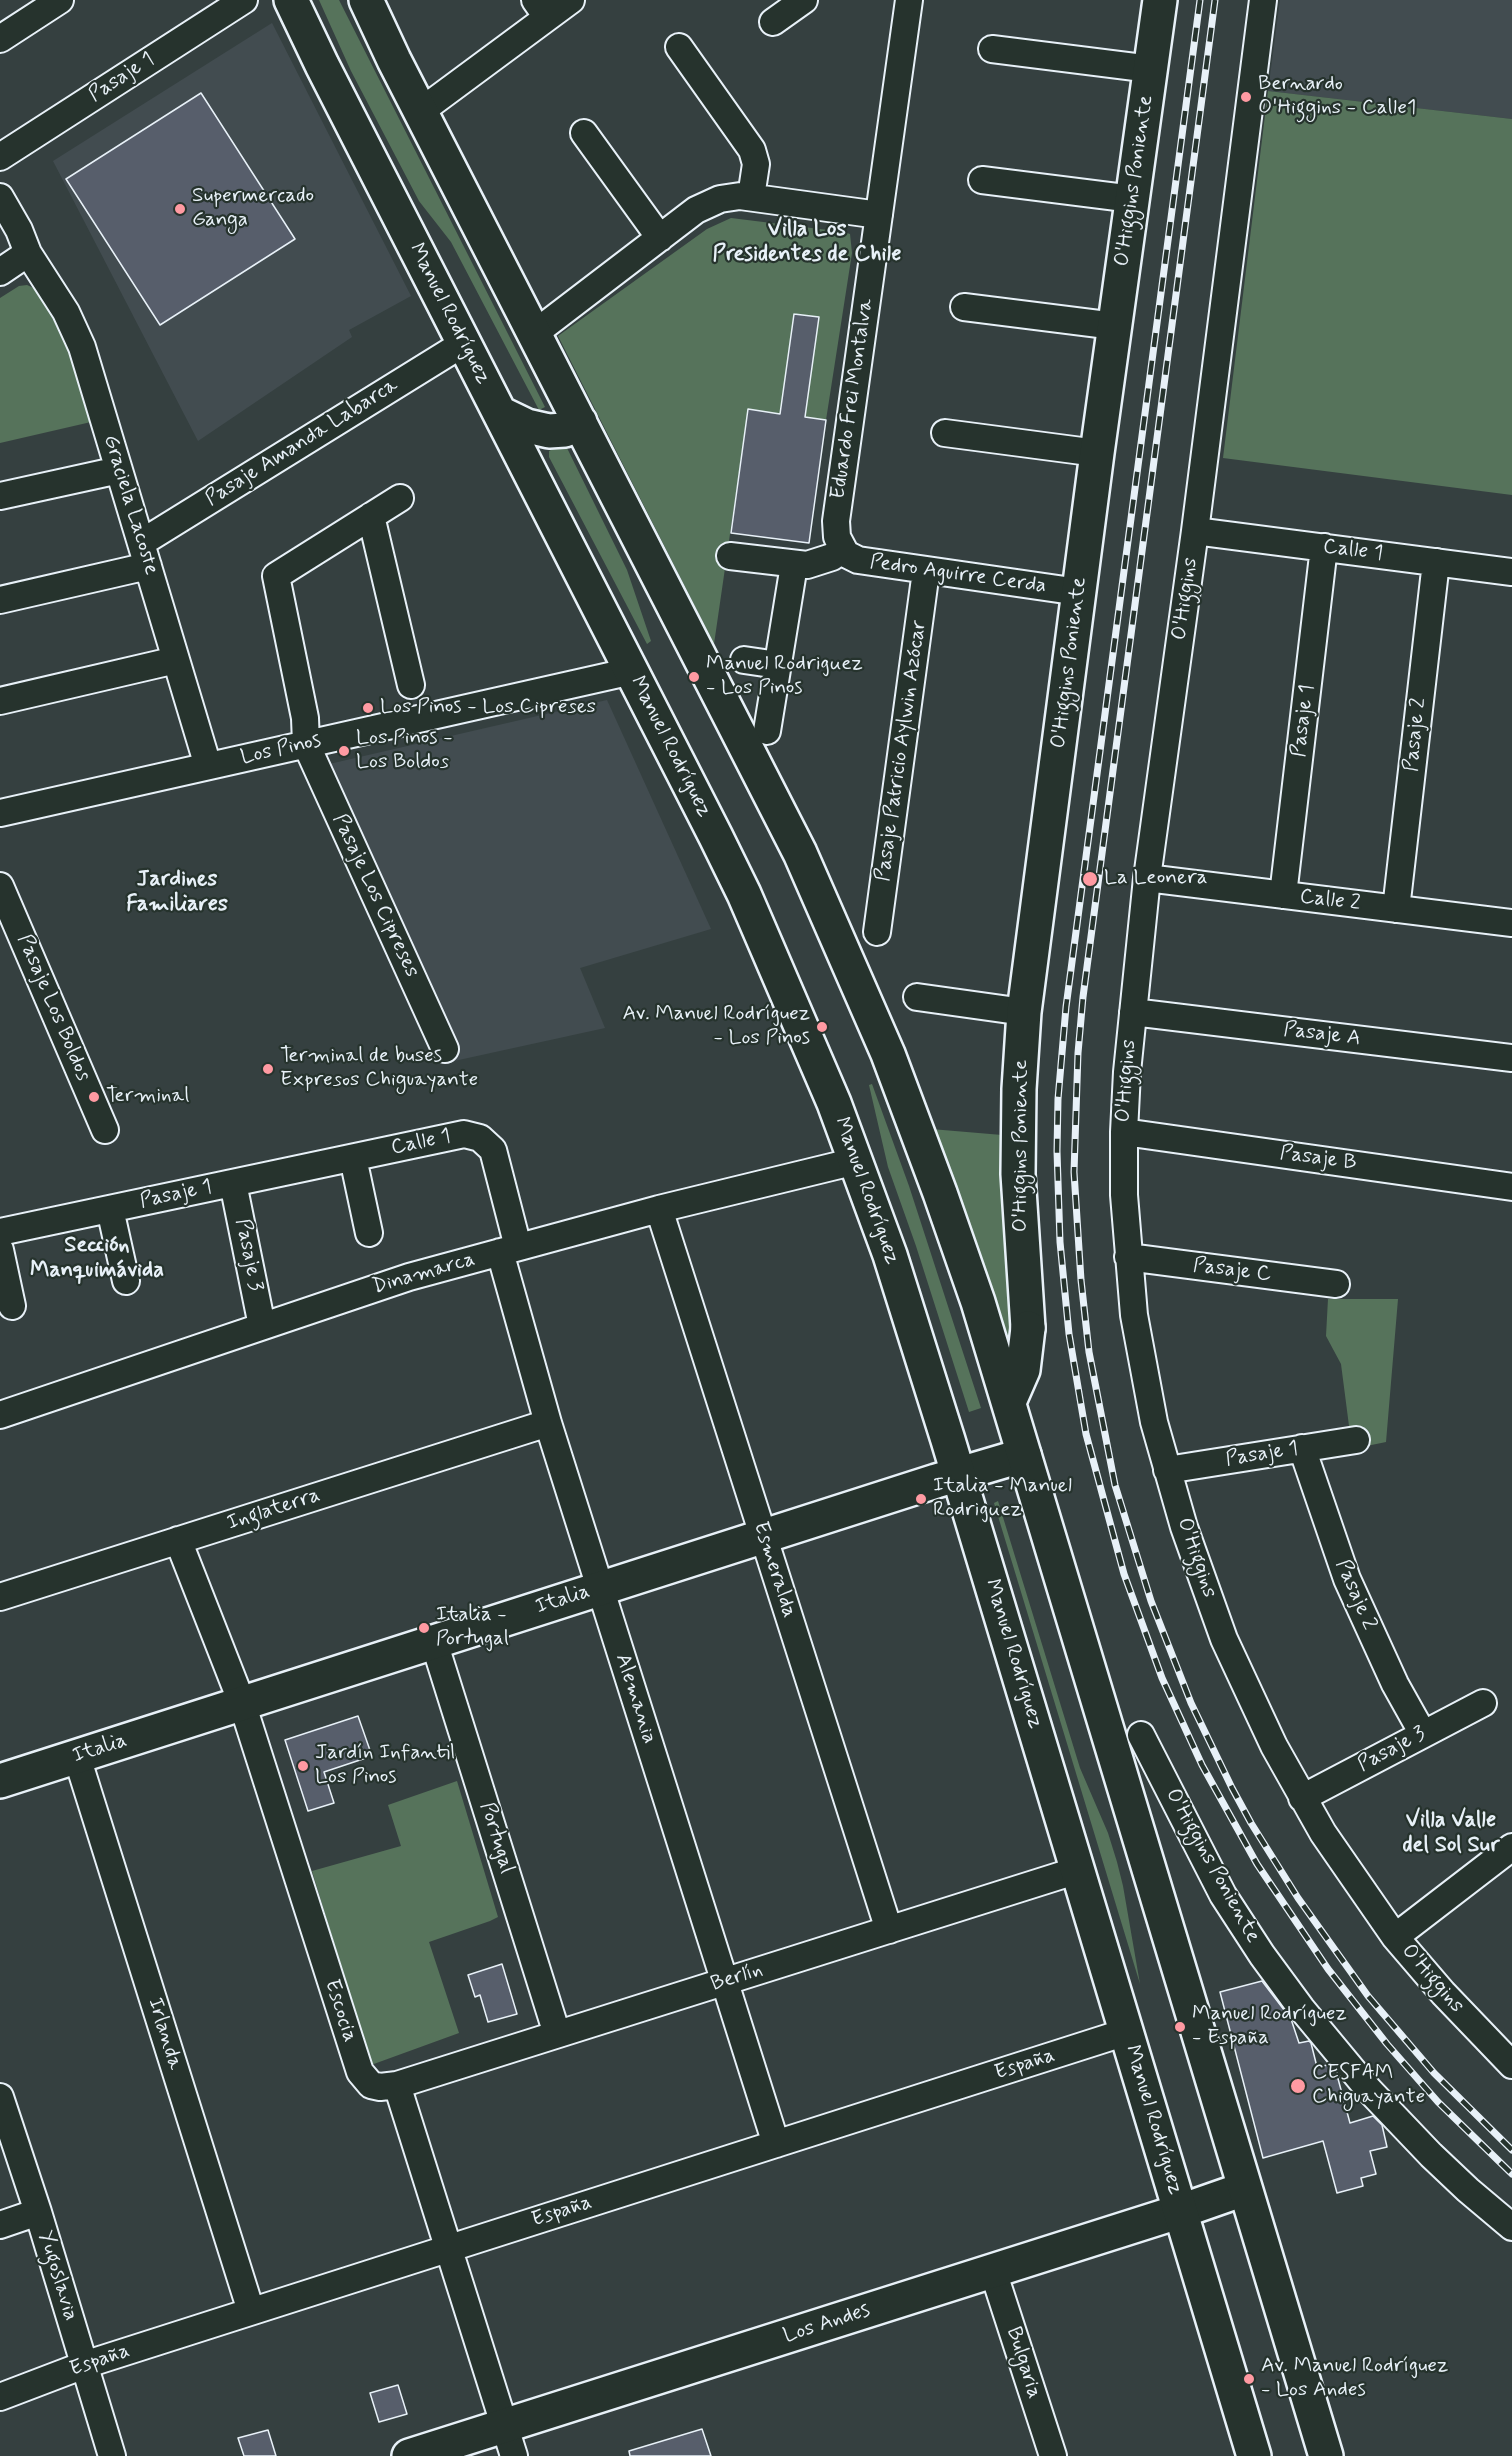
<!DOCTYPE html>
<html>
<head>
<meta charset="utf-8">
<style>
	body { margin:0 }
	canvas { display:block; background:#354040 }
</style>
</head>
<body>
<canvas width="1512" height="2456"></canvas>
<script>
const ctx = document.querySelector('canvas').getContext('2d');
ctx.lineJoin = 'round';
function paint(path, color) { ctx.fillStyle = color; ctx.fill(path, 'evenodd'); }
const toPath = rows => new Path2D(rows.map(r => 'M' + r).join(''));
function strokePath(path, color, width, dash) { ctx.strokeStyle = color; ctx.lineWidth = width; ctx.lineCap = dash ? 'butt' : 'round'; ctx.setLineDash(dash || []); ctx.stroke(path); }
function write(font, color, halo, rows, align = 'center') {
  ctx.font = font + ' Mynerve,sans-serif'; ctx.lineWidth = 4.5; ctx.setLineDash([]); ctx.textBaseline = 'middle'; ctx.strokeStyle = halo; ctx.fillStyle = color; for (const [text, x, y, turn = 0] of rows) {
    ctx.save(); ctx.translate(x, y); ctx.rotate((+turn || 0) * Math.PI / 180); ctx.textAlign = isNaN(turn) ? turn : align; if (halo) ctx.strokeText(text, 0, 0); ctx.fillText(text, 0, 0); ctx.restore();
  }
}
const built = toPath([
	[1280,0,1512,0,1512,119,1268,91],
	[272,23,411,296,349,330,352,337,198,441,53,161],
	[607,700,711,929,580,968,605,1028,454,1061,325,765]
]);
const green = toPath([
	[319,0,339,0,545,407,539,410,451,242,419,201,351,71],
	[1268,91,1512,119,1512,495,1223,458],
	[731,218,844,232,850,234,852,253,826,420,748,410,714,644,558,336,707,229],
	[27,285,36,289,68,345,91,422,0,443,0,298,19,286],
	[561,445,567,448,627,570,651,641,647,644,549,457,549,451],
	[872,1084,909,1186,981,1408,969,1412,916,1246,888,1167,869,1085],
	[931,1129,1002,1135,1017,1372],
	[1328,1299,1398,1299,1386,1442,1352,1449,1341,1364,1326,1336],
	[998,1501,1080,1768,1108,1833,1117,1862,1123,1886,1140,1984,994,1503],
	[457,1781,498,1917,490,1921,429,1942,459,2033,371,2065,312,1871,401,1846,388,1805]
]);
const building = toPath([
	[201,93,295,239,160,325,66,179,201,93],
	[794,314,819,317,805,417,826,420,809,543,731,533,748,409,780,414,794,314],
	[358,1716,372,1756,324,1772,334,1803,308,1811,285,1740,358,1716],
	[502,1964,517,2014,488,2022,480,1995,475,1997,468,1975,502,1964],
	[1262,1981,1291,2019,1299,2043,1309,2041,1311,2043,1317,2067,1328,2065,1337,2075,1350,2123,1373,2116,1382,2125,1387,2147,1370,2151,1376,2174,1361,2178,1363,2186,1337,2193,1323,2141,1263,2158,1220,1992,1262,1981],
	[398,2385,407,2414,379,2422,370,2393,398,2385],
	[702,2429,711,2456,630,2456,629,2451,702,2429],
	[268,2430,276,2456,244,2456,238,2438,268,2430]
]);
const street = toPath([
	[535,0,547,17],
	[909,0,836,521,837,537,846,554,858,560,1079,592],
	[1263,0,1195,531,1147,878,1127,1072,1124,1132,1124,1195,1134,1315,1154,1422,1184,1527,1224,1639,1274,1746,1323,1833,1395,1937,1443,1993,1512,2065],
	[773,22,804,0],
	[0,39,60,0],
	[679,47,752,150,756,164,751,197],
	[992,49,1151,69],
	[421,111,571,0],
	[584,133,660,238],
	[0,157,244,0],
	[982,180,1133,199],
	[0,197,19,230,28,253,66,312,82,347,208,766],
	[0,272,28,253],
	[964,307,1115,326],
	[535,333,696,210,720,199,740,196,879,215],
	[945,433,1097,453],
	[0,496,119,470],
	[400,498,276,576,305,718,306,744,445,1049],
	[371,516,411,685],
	[1195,531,1512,572],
	[141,543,464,343],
	[730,556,807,565,832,557,842,549],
	[0,600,148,566],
	[744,660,778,665],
	[0,701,176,660],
	[767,731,794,565],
	[0,813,632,671],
	[1147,878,1512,923],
	[0,886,105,1130],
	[1283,895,1324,547],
	[1396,909,1436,562],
	[877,932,926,571],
	[917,997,1024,1012],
	[1133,1012,1512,1058],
	[1124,1132,1512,1187],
	[353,1158,369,1233],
	[233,1183,262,1326],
	[110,1209,126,1281],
	[659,1209,889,1930],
	[0,1232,464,1134,480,1138,493,1150,518,1247],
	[0,1250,12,1306],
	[500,1252,548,1423,776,2144],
	[1128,1257,1336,1284],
	[0,1415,409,1277,659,1209,856,1161],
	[1302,1448,1347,1579,1395,1684,1423,1734],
	[1167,1470,1356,1440],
	[178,1540,242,1703,360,2072,371,2085,380,2087,397,2085,1078,1870],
	[0,1597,548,1423],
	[434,1642,557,2034],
	[1141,1735,1223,1895,1262,1955,1301,2008,1369,2090,1431,2155,1468,2190,1512,2227],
	[77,1757,251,2311],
	[1302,1798,1483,1703],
	[1395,1937,1512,1847],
	[397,2085,514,2456],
	[0,2097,38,2212,112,2456],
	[0,2225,38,2212],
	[993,2271,1053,2456],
	[0,2397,84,2365,1126,2032]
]);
const secondary = toPath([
	[1028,1328,1018,1174,1019,1089,1024,1012,1097,453,1160,0],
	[0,1781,936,1481,1024,1455],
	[409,2456,1181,2211,1244,2189]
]);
const primary = toPath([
	[291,0,322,65,716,837,744,894,834,1103,890,1255,948,1440,1254,2456],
	[366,0,394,60,800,853,888,1054,940,1193,978,1302,1326,2456],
	[500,413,527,426,549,431,565,430,580,422],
	[1009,1402,1023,1370,1028,1328]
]);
const rail = toPath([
	[1200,0,1066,1007,1058,1099,1057,1151,1060,1242,1069,1334,1086,1434,1124,1574,1162,1678,1202,1765,1257,1864,1328,1969,1387,2044,1438,2102,1512,2174],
	[1215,0,1083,997,1078,1053,1074,1172,1081,1280,1089,1352,1115,1485,1151,1601,1191,1703,1232,1788,1251,1823,1298,1898,1368,1996,1434,2073,1512,2150]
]);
const markers = [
	[1246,97,6,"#ff9aa2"],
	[180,209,6,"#ff9aa2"],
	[694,677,6,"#ff9aa2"],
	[368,708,6,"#ff9aa2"],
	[344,751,6,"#ff9aa2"],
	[1090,879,8,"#ff9aa2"],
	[822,1027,6,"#ff9aa2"],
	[268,1069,6,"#ff9aa2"],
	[94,1097,6,"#ff9aa2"],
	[921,1499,6,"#ff9aa2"],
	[424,1628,6,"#ff9aa2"],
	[303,1766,6,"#ff9aa2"],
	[1180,2027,6,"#ff9aa2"],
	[1298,2086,8,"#ff9aa2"],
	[1249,2379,6,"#ff9aa2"]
];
const streetNames = [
	["Pasaje 1",122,78,-33],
	["O'Higgins Poniente",1135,181,-82],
	["Manuel Rodríguez",449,314,63],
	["Eduardo Frei Montalva",853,399,-82],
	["Pasaje Amanda Labarca",302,443,-32],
	["Graciela Lacoste",130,505,73],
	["Calle 1",1353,551,7],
	["Pedro Aguirre Cerda",958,575,8],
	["O'Higgins",1186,599,-82],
	["O'Higgins Poniente",1070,663,-83],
	["Pasaje 1",1304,721,-83],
	["Pasaje 2",1416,735,-84],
	["Manuel Rodríguez",670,747,63],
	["Los Pinos",281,750,-13],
	["Pasaje Patricio Aylwin Azócar",902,751,-82],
	["Pasaje Los Cipreses",375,896,65],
	["Calle 2",1330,901,7],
	["Pasaje Los Boldos",53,1008,67],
	["Pasaje A",1322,1035,7],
	["O'Higgins",1127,1081,-86],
	["Calle 1",421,1143,-12],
	["O'Higgins Poniente",1022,1146,-90],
	["Pasaje B",1318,1159,8],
	["Manuel Rodríguez",866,1191,70],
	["Pasaje 1",176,1195,-12],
	["Pasaje 3",248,1255,79],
	["Pasaje C",1232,1271,7],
	["Dinamarca",424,1274,-16],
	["Pasaje 1",1262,1455,-9],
	["Inglaterra",274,1510,-18],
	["O'Higgins",1196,1558,71],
	["Esmeralda",774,1570,72],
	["Pasaje 2",1355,1595,67],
	["Italia",563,1600,-18],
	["Manuel Rodríguez",1013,1654,73],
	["Alemania",635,1699,72],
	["Italia",100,1749,-18],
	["Pasaje 3",1392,1750,-28],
	["Portugal",496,1838,73],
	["O'Higgins Poniente",1212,1866,61],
	["Berlín",737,1978,-17],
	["O'Higgins",1432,1979,49],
	["Escocia",340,2011,72],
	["Irlanda",164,2034,73],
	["España",1025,2065,-18],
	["Manuel Rodríguez",1153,2120,73],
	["España",562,2212,-18],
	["Yugoslavia",57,2276,73],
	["Los Andes",827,2324,-18],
	["España",100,2361,-19],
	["Bulgaria",1023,2363,72]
];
const poiNames = [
	["Bernardo",1258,85],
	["O'Higgins - Calle1",1258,109],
	["Supermercado",192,197],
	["Ganga",192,221],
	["Manuel Rodriguez",706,665],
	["- Los Pinos",706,689],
	["Los Pinos - Los Cipreses",380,708],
	["Los Pinos -",356,739],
	["Los Boldos",356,763],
	["La Leonera",1104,879],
	["Av. Manuel Rodríguez",810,1015,"right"],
	["- Los Pinos",810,1039,"right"],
	["Terminal de buses",280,1057],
	["Expresos Chiguayante",280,1081],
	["Terminal",106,1097],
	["Italia - Manuel",933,1487],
	["Rodriguez",933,1511],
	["Italia -",436,1616],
	["Portugal",436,1640],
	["Jardín Infantil",315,1754],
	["Los Pinos",315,1778],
	["Manuel Rodríguez",1192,2015],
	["- España",1192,2039],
	["CESFAM",1312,2074],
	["Chiguayante",1312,2098],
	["Av. Manuel Rodríguez",1261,2367],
	["- Los Andes",1261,2391]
];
const neighbourhoodNames = [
	["Villa Los",807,230],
	["Presidentes de Chile",807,255],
	["Jardines",177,880],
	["Familiares",177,905],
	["Sección",97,1246],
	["Manquimávida",97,1271],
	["Villa Valle",1451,1821],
	["del Sol Sur",1451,1846]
];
paint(built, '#424c50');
paint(green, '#56735b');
paint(building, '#575e6b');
strokePath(building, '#e8f1f8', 1.5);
strokePath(street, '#e8f1f8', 30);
strokePath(secondary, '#e8f1f8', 38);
strokePath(primary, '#e8f1f8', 38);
strokePath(street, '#26332d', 26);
strokePath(secondary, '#26332d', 33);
strokePath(primary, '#26332d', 33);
strokePath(rail, '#e8f1f8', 7);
strokePath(rail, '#26332d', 4.5, [14]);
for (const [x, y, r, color] of markers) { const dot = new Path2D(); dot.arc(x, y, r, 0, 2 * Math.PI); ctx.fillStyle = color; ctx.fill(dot); strokePath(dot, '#26332d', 2); }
write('21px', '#e8f1f8', '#26332d', streetNames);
write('21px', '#e8f1f8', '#26332d', poiNames, 'left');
write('bold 22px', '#e8f1f8', '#26332d', neighbourhoodNames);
</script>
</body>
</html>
